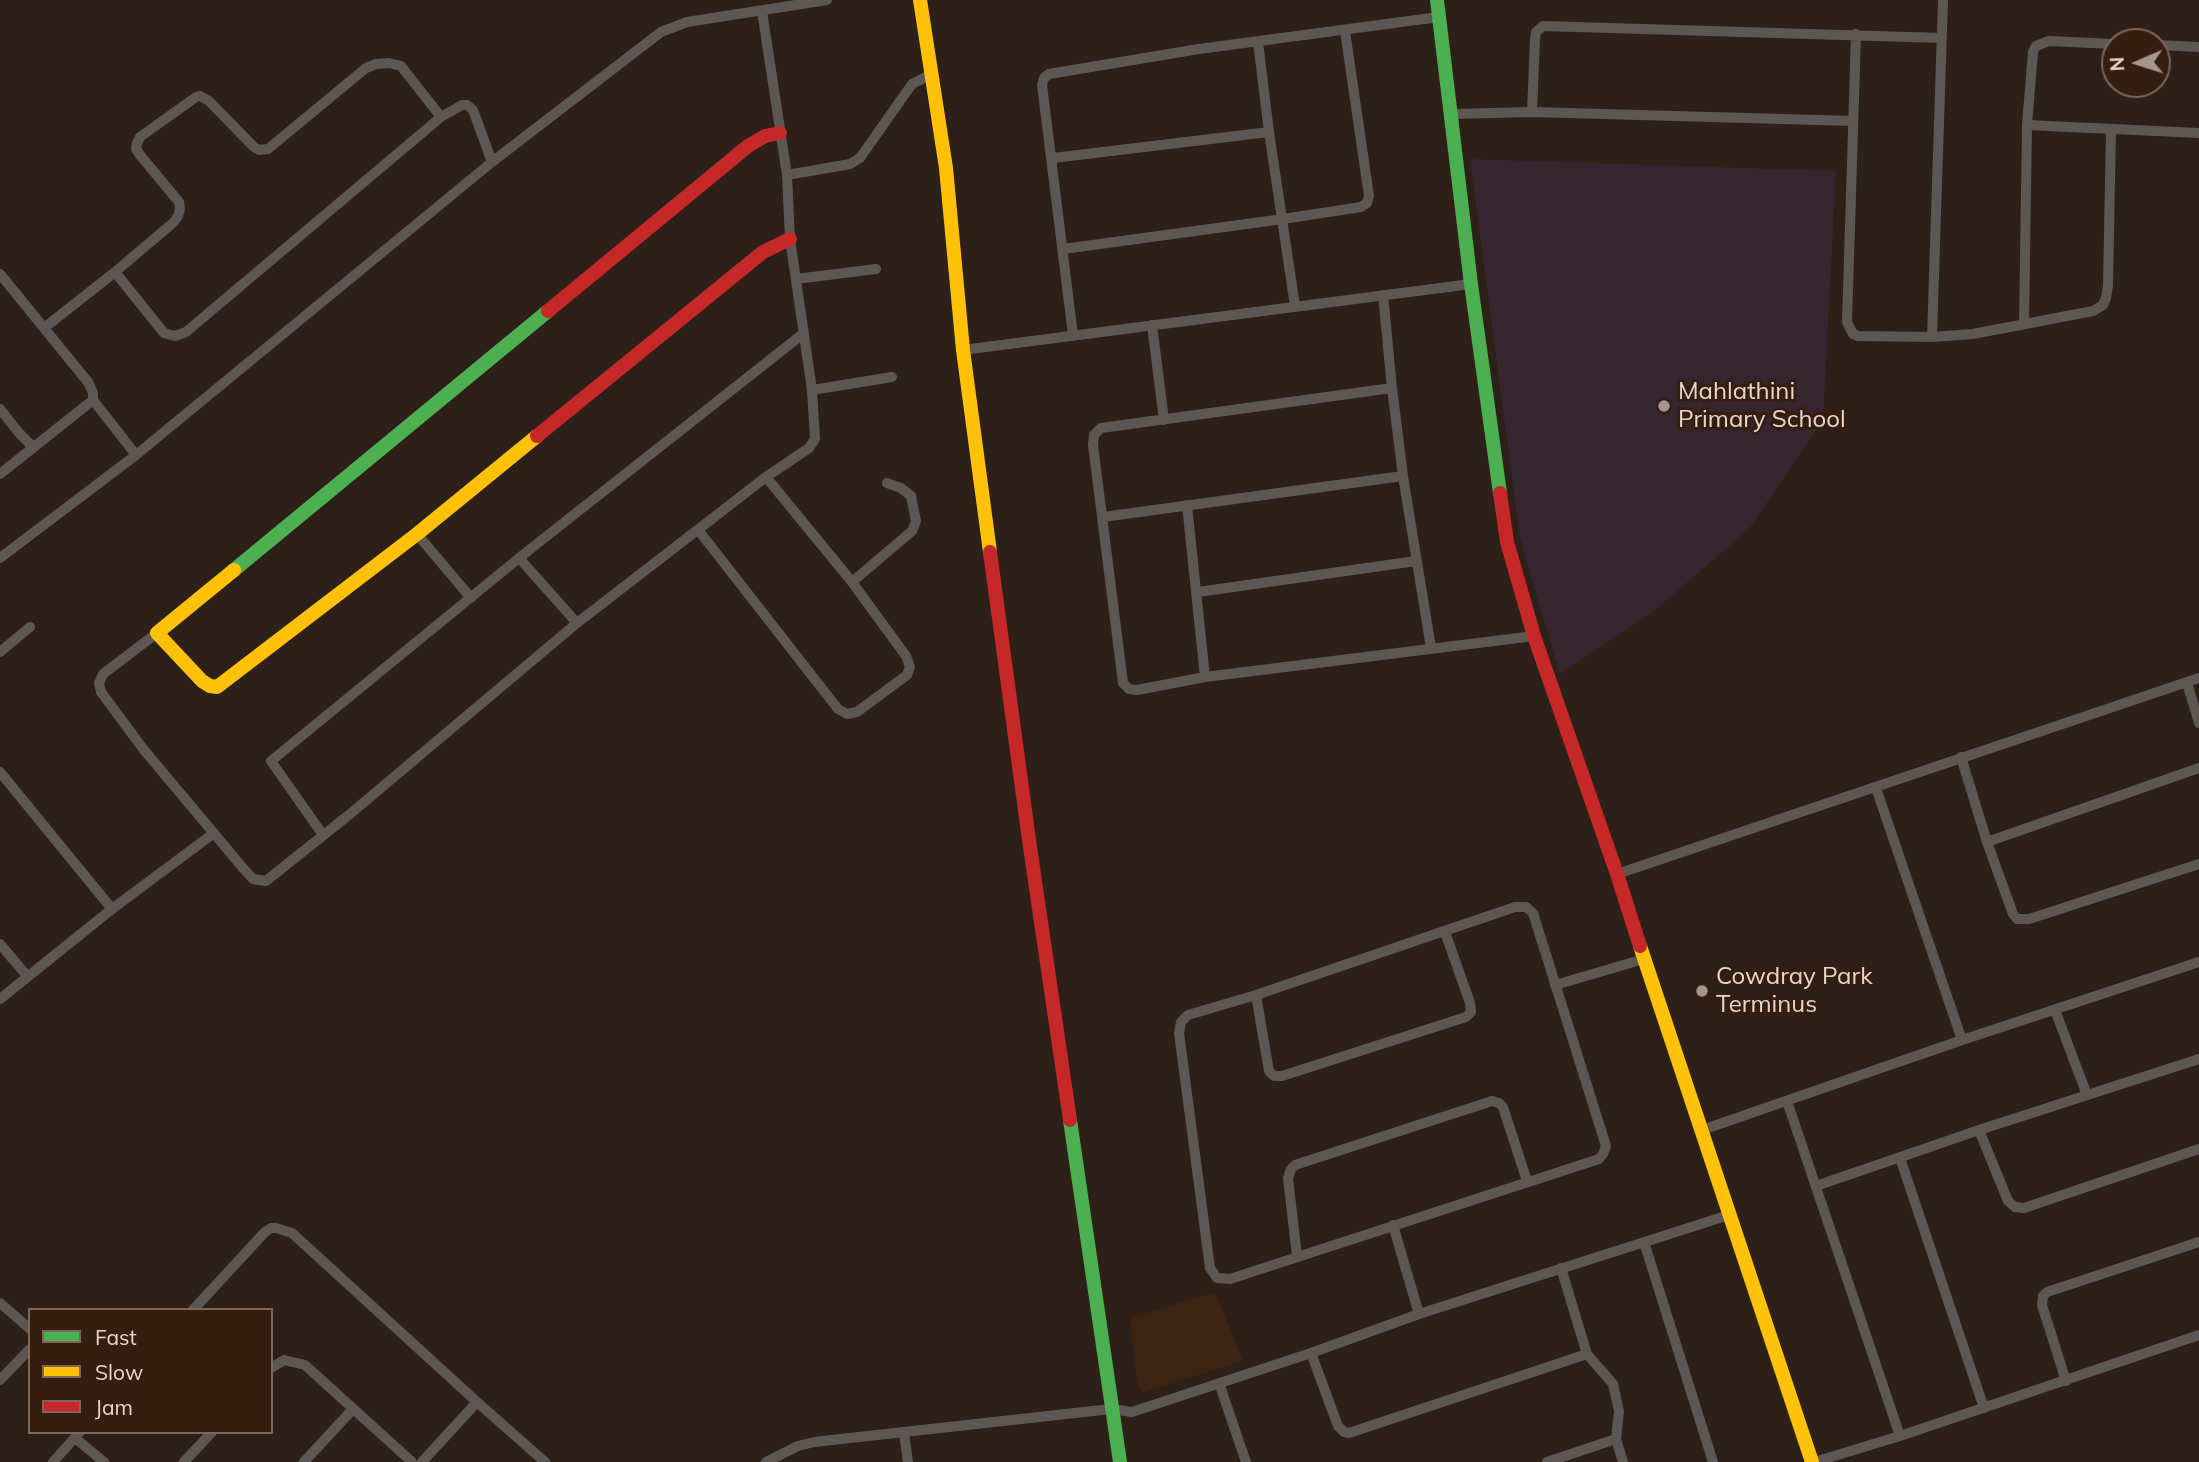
<!DOCTYPE html>
<html>
<head>
<meta charset="utf-8">
<style>
	body { margin:0 }
	#map { position:relative; width:2199px; height:1462px; overflow:hidden; background:#2d2018; font-family:Mulish,sans-serif }
	canvas { display:block }
	.legend { position:absolute; left:28px; top:1308px; width:245px; height:126px; box-sizing:border-box; background:#351e10; border:2px solid #7b685b; margin:0; padding:9px 12px; list-style:none; font-size:21px; color:#e5d6cc }
	.legend li { display:flex; align-items:center; gap:14px; height:35px }
	.legend b { width:35px; border:2px solid #7b685b }
	.north { position:absolute; left:2101px; top:28px; width:70px; height:70px; box-sizing:border-box; background:#351e10; border:2px solid #7b685b; border-radius:50%; rotate:267deg; font-size:19px; font-weight:700; line-height:28px; text-align:center; color:#e5d6cc }
	.north::after { content:''; display:block; margin:auto; width:24px; height:32px; background:#a5968d; clip-path:polygon(50% 0,100% 100%,50% 72%,0 100%) }
</style>
</head>
<body>
<div id="map">
<canvas width="2199" height="1462"></canvas>
<ul class="legend">
<li><b style="height:9px;background:#4caf50"></b>Fast</li>
<li><b style="height:9px;background:#ffc107"></b>Slow</li>
<li><b style="height:9px;background:#c62828"></b>Jam</li>
</ul>
<div class="north">N</div>
</div>
<script>
const ctx = document.querySelector('canvas').getContext('2d');
ctx.lineJoin = 'round';
function paint(path, color) { ctx.fillStyle = color; ctx.fill(path, 'evenodd'); }
const toPath = rows => new Path2D(rows.map(r => 'M' + r).join(''));
function strokePath(path, color, width, dash) { ctx.strokeStyle = color; ctx.lineWidth = width; ctx.lineCap = dash ? 'butt' : 'round'; ctx.setLineDash(dash || []); ctx.stroke(path); }
function write(font, color, halo, rows, align = 'center') {
  ctx.font = font + ' Mulish,sans-serif'; ctx.lineWidth = 6; ctx.setLineDash([]); ctx.textBaseline = 'middle'; ctx.strokeStyle = halo; ctx.fillStyle = color; for (const [text, x, y, turn = 0] of rows) {
    ctx.save(); ctx.translate(x, y); ctx.rotate((+turn || 0) * Math.PI / 180); ctx.textAlign = isNaN(turn) ? turn : align; if (halo) ctx.strokeText(text, 0, 0); ctx.fillText(text, 0, 0); ctx.restore();
  }
}
const built = toPath([
	[1215,1292,1243,1361,1142,1393,1137,1381,1130,1318]
]);
const education = toPath([
	[1470,159,1836,171,1823,420,1749,529,1653,612,1560,674,1520,539]
]);
const street = toPath([
	[1856,34,1847,322,1853,334,1858,336,1932,337,1973,334,2093,311,2103,305,2106,298,2108,286,2111,130],
	[1258,42,1269,132,1295,306],
	[2157,45,2199,47],
	[1532,112,1535,39,1536,32,1543,26,1942,38],
	[1451,114,1532,112,1853,121],
	[2027,125,2199,133],
	[1053,158,1269,132],
	[787,175,850,164,860,158,912,84,932,74],
	[1063,249,1283,219,1361,207,1367,203,1369,196,1345,31],
	[115,272,174,222,178,216,180,209,179,202,140,155,136,149,137,143,140,137,196,97,200,96,209,101,254,147,259,150,268,149,366,68,376,64,389,63,401,66,441,117],
	[0,274,88,382,93,393,93,400,136,455],
	[796,279,876,269],
	[1383,295,1392,388,1403,476,1431,648],
	[2024,324,2027,125,2033,52,2036,46,2049,41,2115,44],
	[1152,325,1164,420],
	[44,328,115,272,164,333,175,336,186,332,441,117,462,105,467,105,473,110,492,162],
	[1073,335,1042,85,1044,78,1049,74,1199,49,1439,17],
	[1932,337,1943,0],
	[963,350,1471,284],
	[1392,388,1101,428,1094,435,1093,445,1123,683,1129,689,1137,690,1205,677,1534,636],
	[812,390,892,377],
	[0,409,19,433,33,447],
	[0,474,93,400],
	[1187,505,1205,677],
	[1103,517,1403,476],
	[699,531,838,709,847,714,857,712,907,675,910,667,906,656,852,582,766,477],
	[417,534,471,598],
	[0,558,136,455,492,162,661,32,687,22,827,0],
	[519,558,577,623],
	[852,582,912,531,916,521,911,496,901,488,887,483],
	[1198,592,1416,561],
	[157,633,103,674,99,683,101,692,144,750,243,868,253,879,266,881,350,814,577,623,766,477,809,448,815,439,812,390,790,239,787,175,762,11],
	[0,652,30,627],
	[2187,683,2199,723],
	[1961,757,1987,842,2013,914,2017,919,2029,919,2199,864],
	[0,772,112,909],
	[1876,788,1962,1040],
	[323,835,271,761,519,558,804,333],
	[1987,842,2199,768],
	[1617,874,2199,678],
	[1515,907,1526,907,1533,913,1606,1146,1603,1154,1599,1159,1230,1279,1217,1278,1210,1268,1179,1033,1181,1022,1188,1015,1256,995,1515,907],
	[0,944,27,976],
	[1555,985,1644,959],
	[1256,995,1269,1071,1274,1076,1282,1076,1466,1017,1471,1012,1470,1003,1445,932],
	[0,999,112,909,214,833],
	[2055,1010,2087,1095],
	[1787,1101,1900,1436],
	[1702,1130,1962,1040,2199,962],
	[1979,1130,2008,1201,2015,1207,2024,1208,2199,1149],
	[1900,1158,1984,1408],
	[1816,1186,1979,1130,2199,1059],
	[1393,1225,1419,1314],
	[1644,1242,1713,1462],
	[1297,1256,1288,1178,1291,1169,1295,1165,1492,1101,1499,1103,1503,1107,1527,1181],
	[1561,1268,1587,1354,1613,1384,1619,1411,1616,1439,1623,1462],
	[0,1303,30,1329],
	[193,1310,264,1233,271,1228,276,1228,292,1233,477,1402,545,1462],
	[1311,1353,1338,1426,1344,1432,1349,1433,1587,1354],
	[271,1368,284,1360,305,1365,412,1462],
	[0,1380,30,1349],
	[2066,1381,2042,1305,2043,1296,2047,1292,2199,1242],
	[1219,1383,1246,1462],
	[904,1433,908,1462],
	[75,1438,104,1462],
	[53,1462,80,1432],
	[184,1462,212,1432],
	[304,1462,353,1409],
	[422,1462,477,1402],
	[766,1462,798,1446,814,1442,1111,1409,1132,1412,1311,1353,1419,1314,1729,1215],
	[1547,1462,1616,1439],
	[1814,1462,1900,1436,2199,1335]
]);
const fast = toPath([
	[1437,0,1471,284,1500,493],
	[234,570,548,311],
	[1070,1120,1120,1462]
]);
const slow = toPath([
	[920,0,946,168,963,350,990,552],
	[234,570,157,633,202,681,210,686,217,687,417,534,537,436],
	[1640,946,1812,1462]
]);
const jam = toPath([
	[548,311,748,146,765,136,780,133],
	[537,436,763,252,790,239],
	[1500,493,1507,542,1534,636,1617,874,1640,946],
	[990,552,1030,847,1070,1120]
]);
const markers = [
	[1664,406,7,"#a5968d"],
	[1702,991,7,"#a5968d"]
];
const poiNames = [
	["Mahlathini",1678,392],
	["Primary School",1678,420],
	["Cowdray Park",1716,977],
	["Terminus",1716,1005]
];
paint(built, '#3d2312');
paint(education, '#35252e');
strokePath(street, '#5d5754', 10);
strokePath(fast, '#4caf50', 14);
strokePath(slow, '#ffc107', 14);
strokePath(jam, '#c62828', 14);
for (const [x, y, r, color] of markers) { const dot = new Path2D(); dot.arc(x, y, r, 0, 2 * Math.PI); ctx.fillStyle = color; ctx.fill(dot); strokePath(dot, '#351e10', 2.5); }
write('24px', '#e5d6cc', '#351e10', poiNames, 'left');
</script>
</body>
</html>
